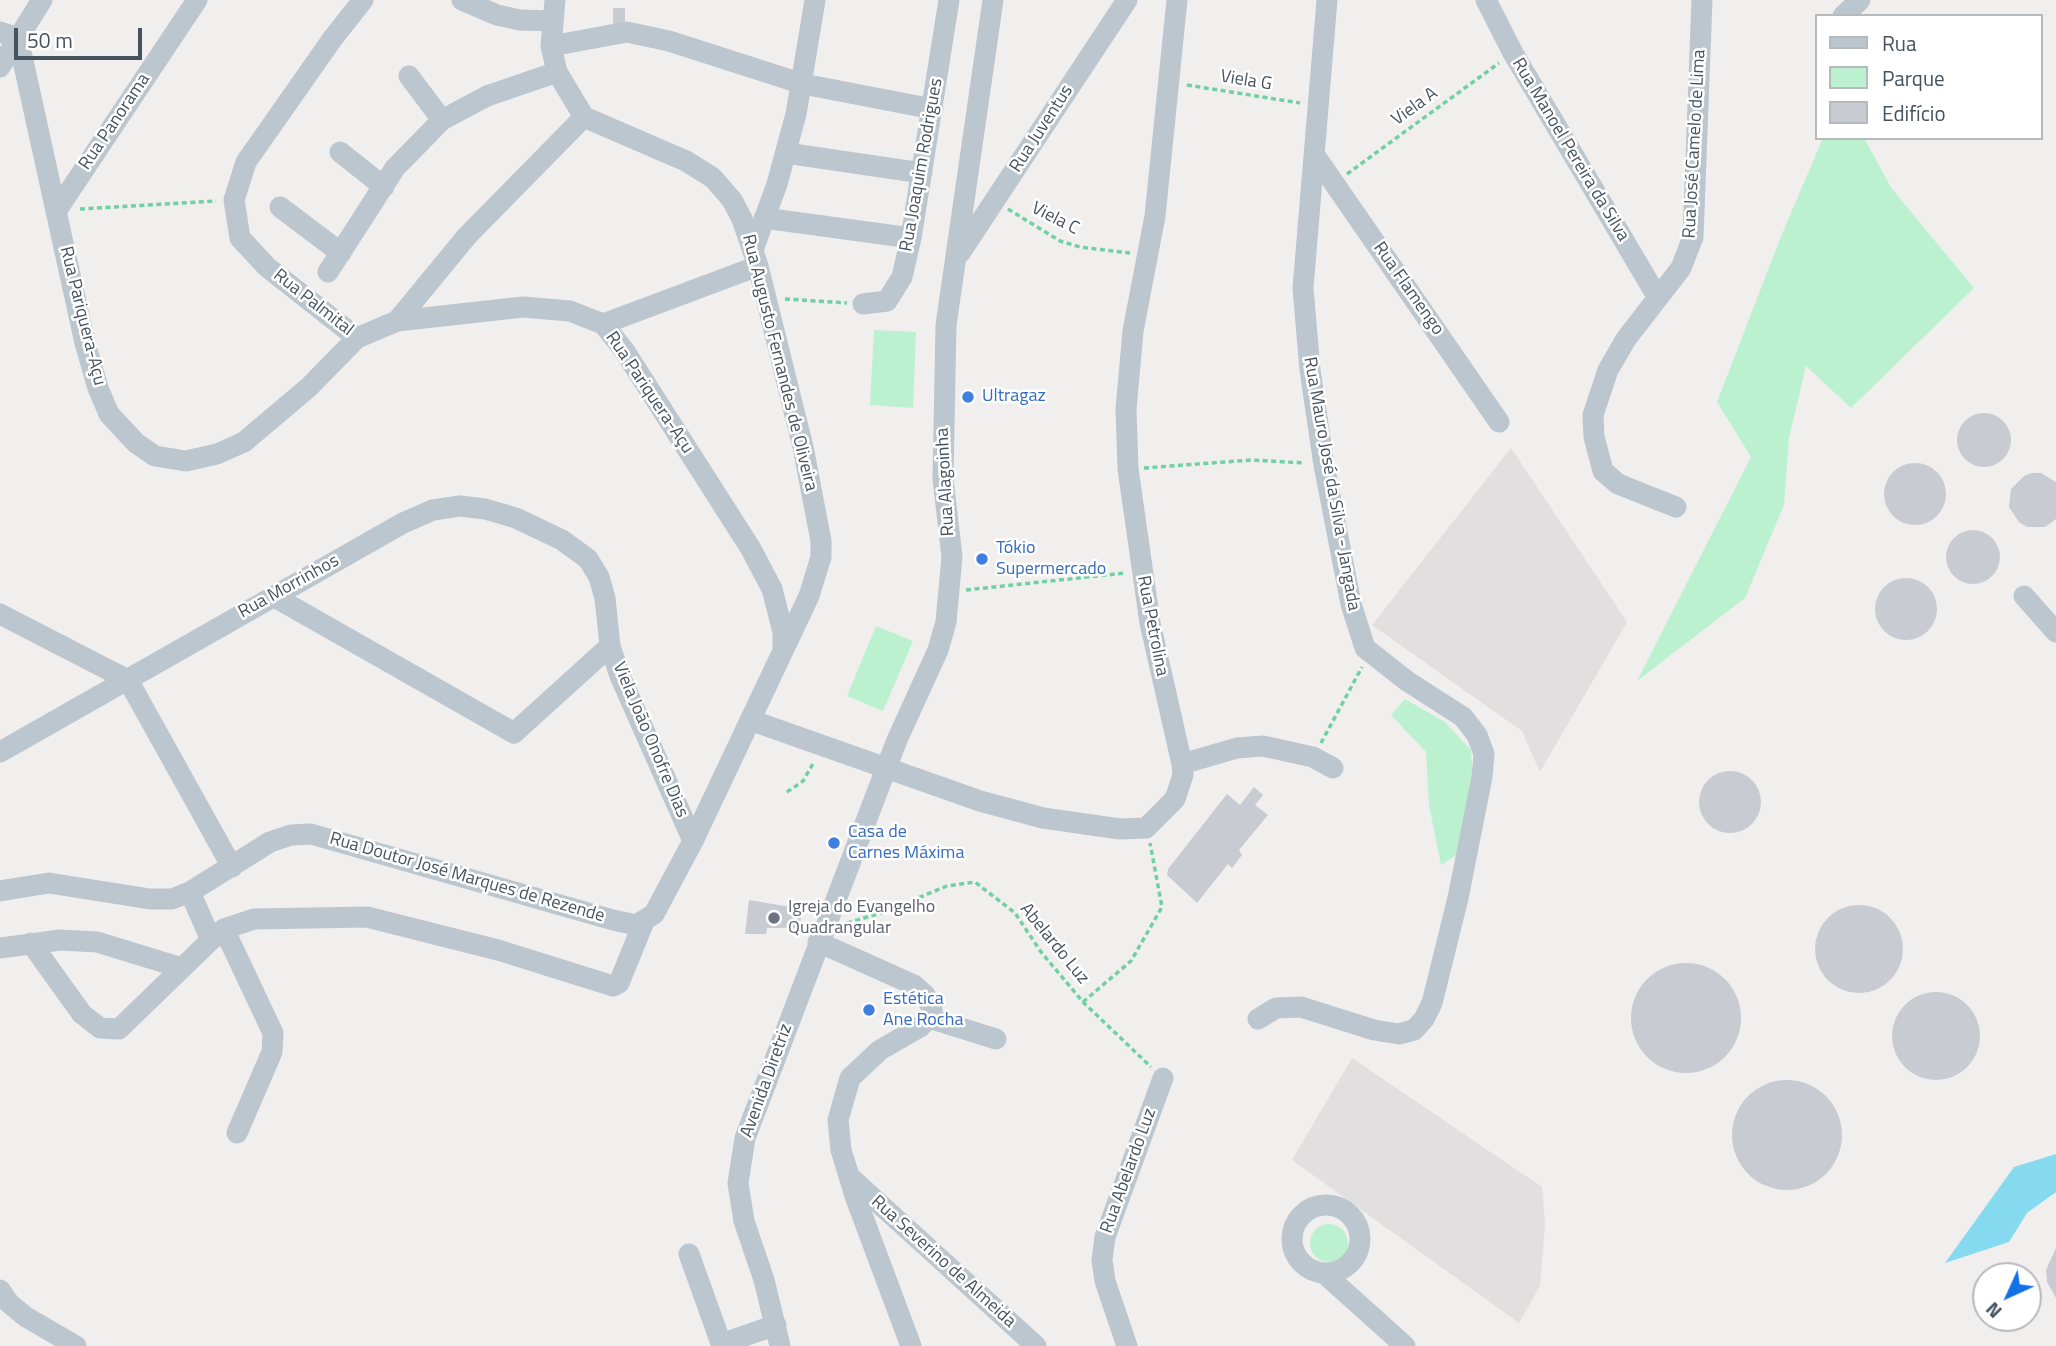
<!DOCTYPE html>
<html>
<head>
<meta charset="utf-8">
<style>
	body { margin:0 }
	#map { position:relative; width:2056px; height:1346px; overflow:hidden; background:#f1eeee; font-family:"Titillium Web",sans-serif }
	canvas { display:block }
	.legend { position:absolute; left:1815px; top:14px; width:228px; height:126px; box-sizing:border-box; background:#fff; border:2px solid #b5babe; margin:0; padding:9px 12px; list-style:none; font-size:21px; color:#46525d }
	.legend li { display:flex; align-items:center; gap:14px; height:35px }
	.legend b { width:35px; border:2px solid #b5babe }
	.north { position:absolute; left:1972px; top:1262px; width:70px; height:70px; box-sizing:border-box; background:#fff; border:2px solid #b5babe; border-radius:50%; rotate:225deg; font-size:19px; font-weight:700; line-height:28px; text-align:center; color:#46525d }
	.north::after { content:''; display:block; margin:auto; width:24px; height:32px; background:#1271e8; clip-path:polygon(50% 0,100% 100%,50% 72%,0 100%) }
	.scale { position:absolute; left:14px; top:28px; width:128px; height:32px; box-sizing:border-box; border:4px solid #46525d; border-top:0; padding-left:9px; font-size:21px; line-height:24px; white-space:nowrap; color:#46525d; -webkit-text-stroke:5px #fff; paint-order:stroke }
</style>
</head>
<body>
<div id="map">
<canvas width="2056" height="1346"></canvas>
<ul class="legend">
<li><b style="height:9px;background:#bcc6ce"></b>Rua</li>
<li><b style="height:19px;background:#bbf1cf"></b>Parque</li>
<li><b style="height:19px;background:#c8cbd1"></b>Edifício</li>
</ul>
<div class="north">N</div>
<div class="scale">50 m</div>
</div>
<script>
const ctx = document.querySelector('canvas').getContext('2d');
ctx.lineJoin = 'round';
function paint(path, color) { ctx.fillStyle = color; ctx.fill(path, 'evenodd'); }
const toPath = rows => new Path2D(rows.map(r => 'M' + r).join(''));
function strokePath(path, color, width, dash) { ctx.strokeStyle = color; ctx.lineWidth = width; ctx.lineCap = dash ? 'butt' : 'round'; ctx.setLineDash(dash || []); ctx.stroke(path); }
function write(font, color, halo, rows, align = 'center') {
  ctx.font = font + ' "Titillium Web",sans-serif'; ctx.lineWidth = 5; ctx.setLineDash([]); ctx.textBaseline = 'middle'; ctx.strokeStyle = halo; ctx.fillStyle = color; for (const [text, x, y, turn = 0] of rows) {
    ctx.save(); ctx.translate(x, y); ctx.rotate((+turn || 0) * Math.PI / 180); ctx.textAlign = isNaN(turn) ? turn : align; if (halo) ctx.strokeText(text, 0, 0); ctx.fillText(text, 0, 0); ctx.restore();
  }
}
const education = toPath([
	[1511,448,1627,622,1540,772,1522,731,1372,625],
	[1352,1058,1542,1187,1545,1224,1540,1286,1519,1323,1292,1160]
]);
const green = toPath([
	[1823,138,1864,138,1892,189,1974,288,1851,408,1806,366,1789,438,1784,505,1745,598,1637,681,1751,457,1717,402,1782,234],
	[874,330,916,332,913,408,870,405],
	[876,626,913,641,883,711,847,696],
	[1405,699,1445,722,1471,750,1473,782,1458,854,1441,865,1429,805,1426,752,1391,715],
	'1310 1243a19 19 0 1 1 38 0a19 19 0 1 1-38 0Z'
]);
const water = toPath([
	[2056,1154,2056,1192,2027,1213,2009,1242,1945,1263,2014,1167]
]);
const building = toPath([
	[613,8,625,8,625,26,613,26],
	'1957 440a27 27 0 1 1 54 0a27 27 0 1 1-54 0Z',
	'1884 494a31 31 0 1 1 62 0a31 31 0 1 1-62 0Z',
	[2032,473,2041,473,2056,482,2056,519,2045,527,2027,527,2019,522,2009,507,2011,489,2024,476],
	'1946 557a27 27 0 1 1 54 0a27 27 0 1 1-54 0Z',
	'1875 609a31 31 0 1 1 62 0a31 31 0 1 1-62 0Z',
	'1699 802a31 31 0 1 1 62 0a31 31 0 1 1-62 0Z',
	[1254,787,1263,795,1255,805,1268,815,1239,850,1242,855,1232,868,1228,864,1197,903,1167,875,1168,869,1227,794,1240,805],
	[749,900,802,909,800,928,767,928,766,934,745,934],
	'1815 949a44 44 0 1 1 88 0a44 44 0 1 1-88 0Z',
	'1631 1018a55 55 0 1 1 110 0a55 55 0 1 1-110 0Z',
	'1892 1036a44 44 0 1 1 88 0a44 44 0 1 1-88 0Z',
	'1732 1135a55 55 0 1 1 110 0a55 55 0 1 1-110 0Z',
	[2056,1248,2056,1298,2047,1282,2046,1270]
]);
const path = toPath([
	[1187,85,1300,103],
	[1347,174,1499,63],
	[80,209,216,201],
	[1008,209,1060,241,1080,247,1130,253],
	[785,299,847,303],
	[1144,468,1252,460,1304,463],
	[966,590,1125,573],
	[1321,743,1362,667],
	[787,792,803,781,814,762],
	[847,923,881,913,947,886,975,882,1015,913,1041,952,1083,1002,1151,1067],
	[1083,1002,1131,961,1162,907,1150,843]
]);
const minor = toPath([
	[363,0,333,38,246,162,234,200,240,238,267,267,357,338,397,321,467,236,584,117],
	[462,0,497,15,520,20,553,21],
	[1486,0,1513,53,1658,298],
	[1843,16,1860,0],
	[0,32,18,38,85,343,98,388,109,414,136,443,155,456,186,461,217,454,244,442,309,387,357,338],
	[551,46,627,32,669,41,803,84,933,109],
	[0,67,42,0],
	[409,76,442,120],
	[340,152,384,187],
	[786,153,922,173],
	[1316,157,1499,422],
	[280,207,341,253],
	[57,210,197,0],
	[764,218,911,238],
	[753,250,777,184,796,114,815,0],
	[960,253,1127,0],
	[328,272,395,168,442,120,487,96,557,72],
	[863,304,887,301,902,277,911,238,949,0],
	[397,321,523,307,570,311,603,324,624,350,751,549,772,589,783,632,783,649],
	[603,324,758,266],
	[1676,507,1618,484,1603,471,1594,437,1593,415,1608,370,1626,339,1681,268,1693,237,1702,0],
	[273,596,514,733,610,646],
	[2024,596,2056,632],
	[0,614,128,680,232,867],
	[750,720,980,801,1043,818,1120,829,1146,828,1175,799,1183,775,1182,764,1150,623,1128,469,1126,409,1133,331,1155,216,1177,0],
	[0,752,403,523,433,510,460,506,485,509,516,518,562,540,588,559,599,577,605,598,610,646,620,676,693,841],
	[1182,764,1237,748,1263,746,1313,757,1333,768],
	[0,891,49,883,150,899,172,899,190,892,270,842,291,835,311,834,613,920,636,925,654,914,693,841,809,596,821,557,821,541,803,447,758,266,742,219,732,200,713,178,686,161,584,117,557,72,551,46,555,0],
	[224,929,273,1033,272,1052,237,1133],
	[211,940,224,929,254,919,367,917,498,950,613,986,619,983,643,924],
	[818,942,914,985,925,995,932,1008,929,1018,920,1027,880,1050,850,1078,838,1120,841,1150,855,1196,911,1346],
	[31,943,82,1014,100,1028,119,1029,211,940,190,892],
	[0,948,60,940,97,942,182,968],
	[929,1018,996,1039],
	[1258,1019,1276,1008,1301,1007,1374,1030,1399,1034,1414,1030,1424,1019,1432,1003,1458,898,1482,777,1484,754,1477,735,1463,717,1407,681,1365,648,1351,604,1324,465,1310,370,1303,288,1327,0],
	[851,1178,1036,1346],
	'1292 1239a34 34 0 1 1 68 0a34 34 0 1 1-68 0Z',
	[689,1254,722,1346],
	[1326,1275,1405,1346],
	[0,1290,9,1303,26,1317,76,1346],
	[721,1344,776,1325],
	[780,1346,764,1280,744,1221,738,1183,745,1138,897,740,938,650,946,622,952,557,943,479,946,325,993,0],
	[1127,1346,1105,1281,1102,1260,1105,1237,1163,1078]
]);
const markers = [
	[968,397,7,"#3f7fe0"],
	[982,559,7,"#3f7fe0"],
	[834,843,7,"#3f7fe0"],
	[774,918,7,"#6b7280"],
	[869,1010,7,"#3f7fe0"]
];
const streetNames = [
	["Viela G",1246,81,9],
	["Viela A",1415,107,-36],
	["Rua Panorama",115,122,-56],
	["Rua Juventus",1042,129,-57],
	["Rua José Camelo de Lima",1695,144,-87],
	["Rua Manoel Pereira da Silva",1570,150,59],
	["Rua Joaquim Rodrigues",922,165,-80],
	["Viela C",1055,219,27],
	["Rua Flamengo",1408,289,55],
	["Rua Palmital",313,303,38],
	["Rua Pariquera-Açu",82,316,76],
	["Rua Augusto Fernandes de Oliveira",779,363,76],
	["Rua Pariquera-Açu",649,393,56],
	["Rua Alagoinha",946,482,-93],
	["Rua Mauro José da Silva - Jangada",1331,484,80],
	["Rua Morrinhos",289,587,-29],
	["Rua Petrolina",1152,626,79],
	["Viela João Onofre Dias",650,740,67],
	["Rua Doutor José Marques de Rezende",467,878,16],
	["Abelardo Luz",1054,944,51],
	["Avenida Diretriz",767,1081,-70],
	["Rua Abelardo Luz",1129,1171,-70],
	["Rua Severino de Almeida",943,1262,42]
];
const shopNames = [
	["Ultragaz",982,397],
	["Tókio",996,549],
	["Supermercado",996,570],
	["Casa de",848,833],
	["Carnes Máxima",848,854],
	["Estética",883,1000],
	["Ane Rocha",883,1021]
];
const worshipNames = [
	["Igreja do Evangelho",788,908],
	["Quadrangular",788,929]
];
paint(education, '#e2dfe0');
paint(green, '#bbf1cf');
paint(water, '#86daef');
paint(building, '#c8cbd1');
strokePath(path, '#71d0a1', 3.5, [5, 3.5]);
strokePath(minor, '#bcc6ce', 21);
for (const [x, y, r, color] of markers) { const dot = new Path2D(); dot.arc(x, y, r, 0, 2 * Math.PI); ctx.fillStyle = color; ctx.fill(dot); strokePath(dot, '#fff', 2.5); }
write('18px', '#46525d', '#fff', streetNames);
write('18px', '#366cbe', '#fff', shopNames, 'left');
write('18px', '#5b616d', '#fff', worshipNames, 'left');
</script>
</body>
</html>
